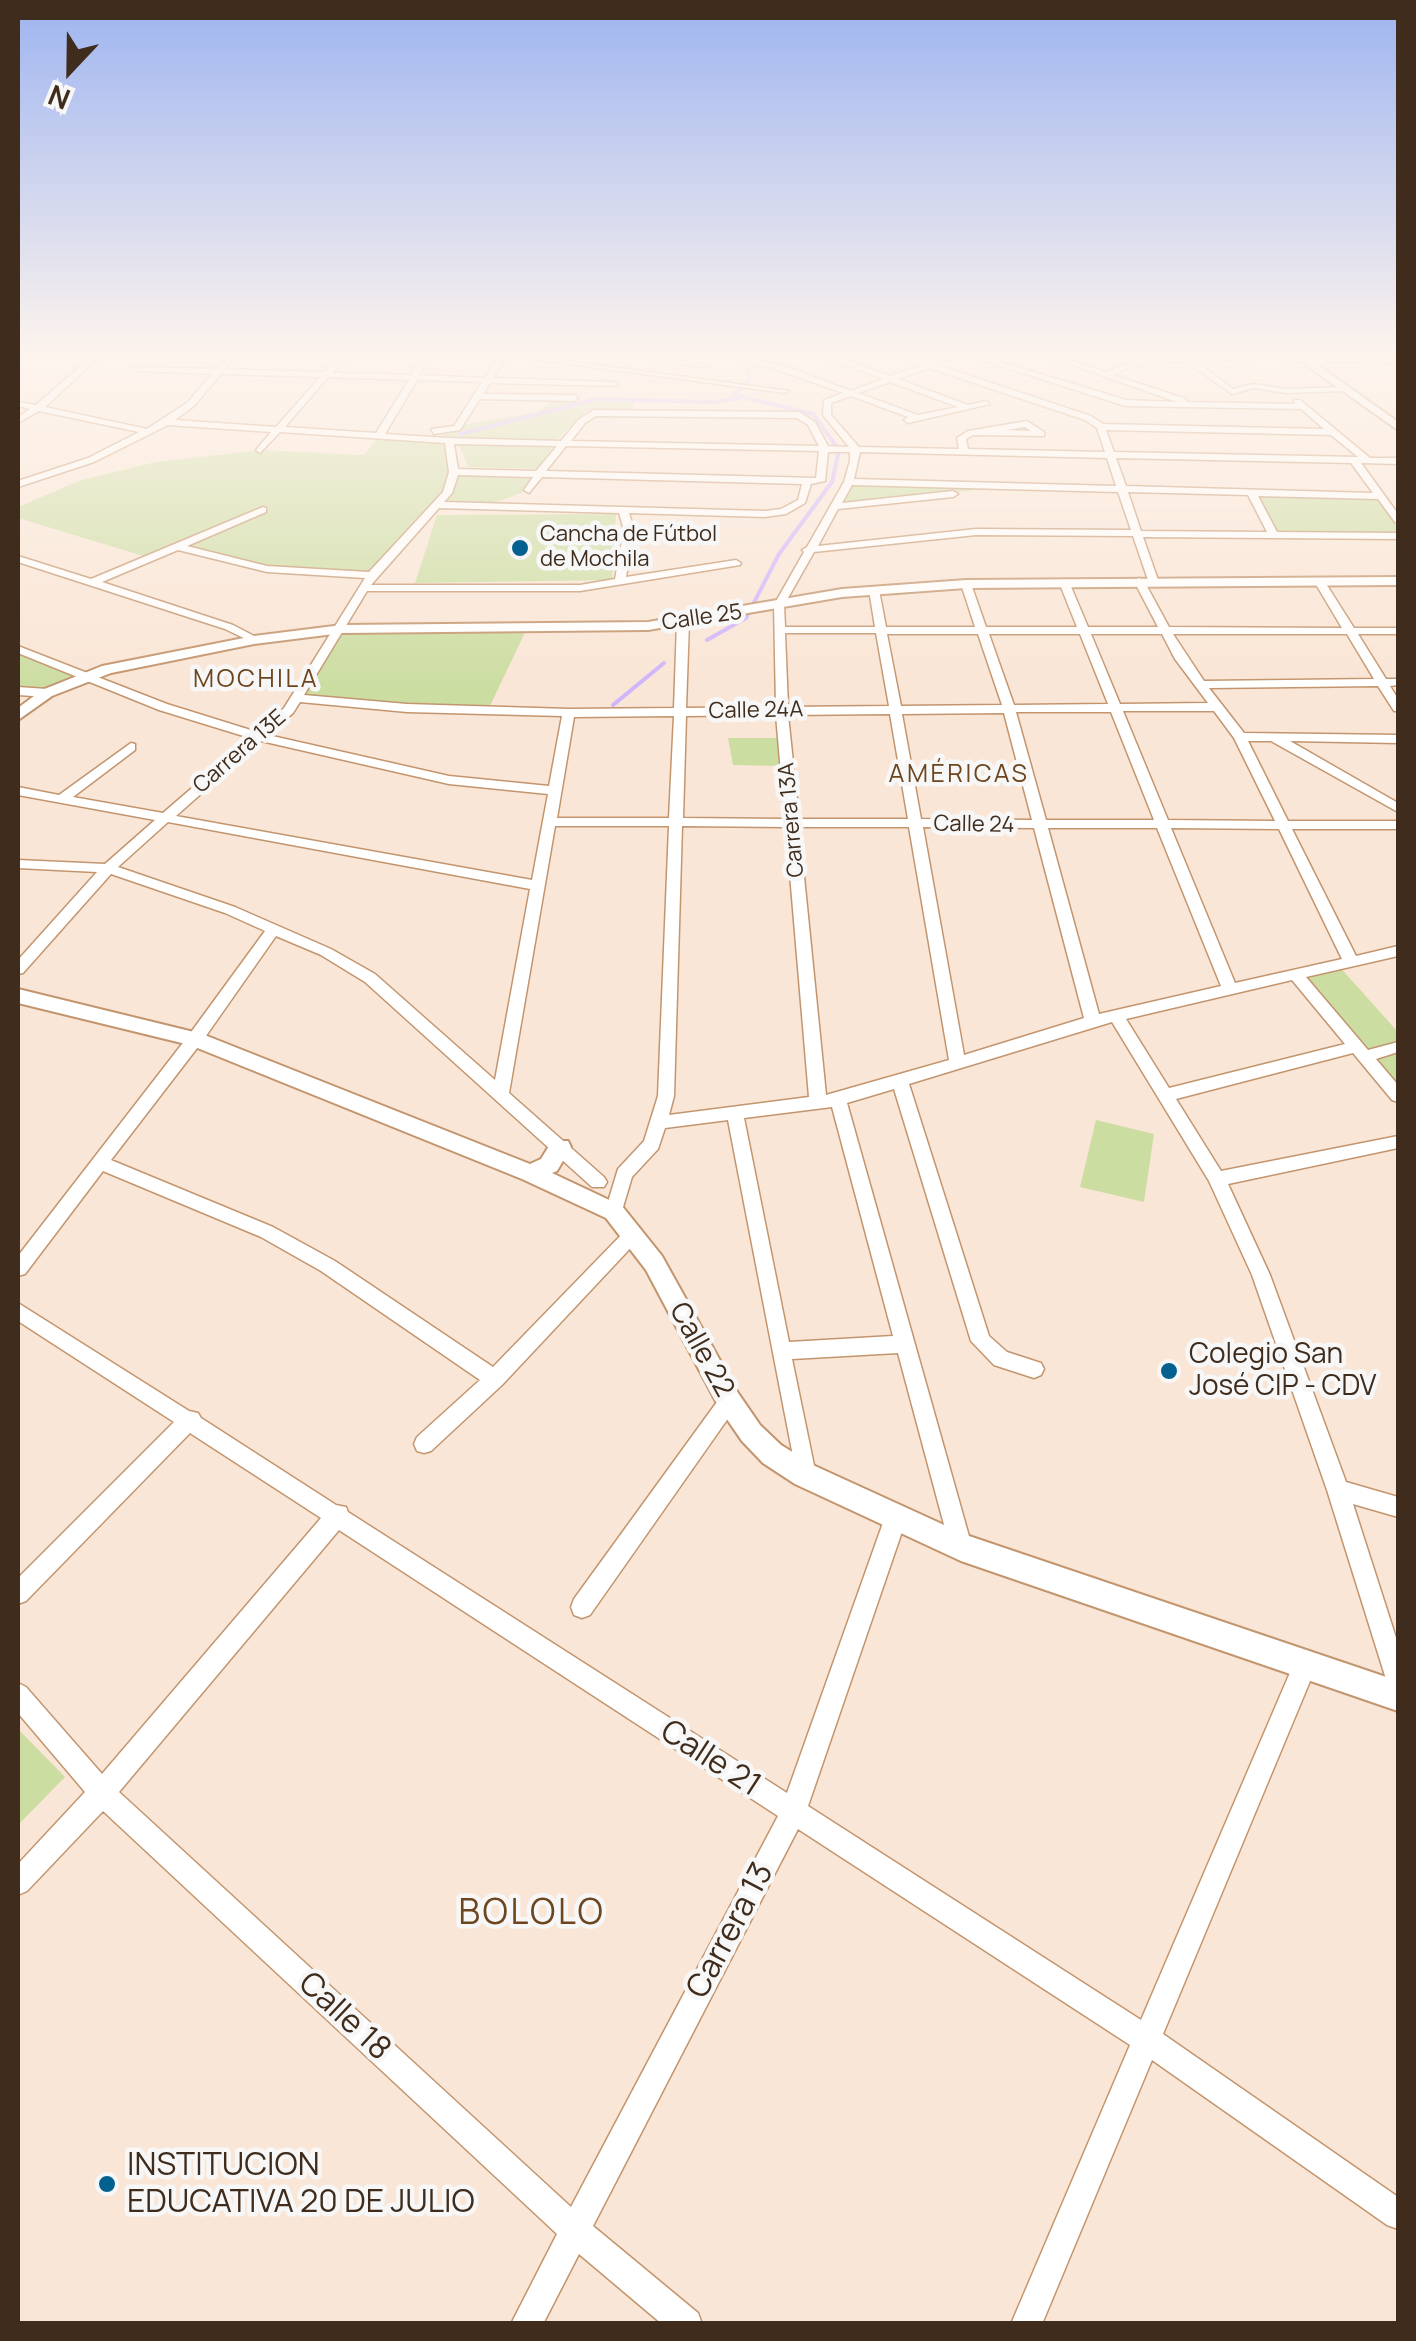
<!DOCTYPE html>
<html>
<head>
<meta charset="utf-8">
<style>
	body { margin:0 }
	#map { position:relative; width:1416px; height:2341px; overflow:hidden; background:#fae6d6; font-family:Manrope,sans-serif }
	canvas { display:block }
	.frame { position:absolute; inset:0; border:20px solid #3f2c1c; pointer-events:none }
	.north { position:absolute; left:20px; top:20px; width:100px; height:100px; -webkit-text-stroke:8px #f7f7f7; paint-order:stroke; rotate:202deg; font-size:28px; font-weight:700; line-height:40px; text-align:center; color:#3f2c1c }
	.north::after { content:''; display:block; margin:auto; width:35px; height:45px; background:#3f2c1c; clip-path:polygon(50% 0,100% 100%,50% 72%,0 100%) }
</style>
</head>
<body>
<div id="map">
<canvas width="1416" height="2341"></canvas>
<div class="frame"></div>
<div class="north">N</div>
</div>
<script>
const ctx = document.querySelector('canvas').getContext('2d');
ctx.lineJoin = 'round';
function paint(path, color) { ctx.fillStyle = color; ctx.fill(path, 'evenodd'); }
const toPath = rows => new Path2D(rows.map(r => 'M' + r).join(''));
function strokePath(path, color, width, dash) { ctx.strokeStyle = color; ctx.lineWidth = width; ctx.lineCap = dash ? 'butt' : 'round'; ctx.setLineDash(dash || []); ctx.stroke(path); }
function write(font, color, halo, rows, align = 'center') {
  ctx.font = font + ' Manrope,sans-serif'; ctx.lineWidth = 9; ctx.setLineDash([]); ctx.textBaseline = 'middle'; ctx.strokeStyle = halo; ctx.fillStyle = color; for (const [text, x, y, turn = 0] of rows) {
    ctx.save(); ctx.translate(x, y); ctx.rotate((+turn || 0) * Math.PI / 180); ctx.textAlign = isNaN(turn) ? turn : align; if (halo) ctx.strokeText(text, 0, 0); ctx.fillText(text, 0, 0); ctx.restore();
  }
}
const green = toPath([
	[635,400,633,409,587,411,561,435,538,469,468,467,457,438,438,435,471,423,539,412,550,402],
	[379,436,449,441,454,472,539,474,529,490,486,506,438,505,372,575,267,569,182,548,153,559,18,518,18,507,81,480,156,462,260,450,364,455],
	[849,482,975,486,975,490,835,507],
	[1252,494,1381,496,1398,520,1398,536,1274,535],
	[616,514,612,580,415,583,437,515],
	[528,626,488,710,298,698,342,629],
	[18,648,84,676,47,693,18,691],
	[728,738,780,738,780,766,733,765],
	[1338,965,1398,1032,1398,1096,1296,975],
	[1096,1120,1154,1134,1144,1202,1080,1187],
	[18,1729,65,1777,18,1825]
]);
const stream = toPath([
	[460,434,596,399,713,402,739,398],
	[707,640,746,618,779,554,832,482,839,450,813,414,734,395,748,382,749,356],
	[613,705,664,663]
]);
const street = toPath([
	[92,356,100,356,45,407,147,429,188,402,212,374,137,371,134,367,217,369,228,356,236,356,225,369,324,372,339,356,347,356,333,373,411,375,423,356,431,356,419,375,485,378,499,356,507,356,493,378,614,382,618,384,614,386,490,383,483,394,574,395,578,398,574,401,480,399,460,430,434,434,431,429,454,426,482,382,417,380,385,434,449,438,561,441,579,419,594,410,799,412,815,422,828,446,849,447,823,415,824,400,843,393,784,372,727,356,740,356,790,368,851,391,883,379,824,356,835,356,890,376,921,365,898,356,909,356,929,362,947,356,958,356,937,365,1091,416,1103,424,1324,429,1301,409,1125,406,970,356,982,356,1126,400,1177,402,1047,356,1058,356,1106,372,1135,360,1267,356,1263,358,1196,362,1233,389,1254,384,1286,389,1347,387,1344,391,1286,393,1254,388,1232,394,1187,362,1136,364,1113,375,1186,399,1187,402,1295,404,1294,400,1300,400,1370,458,1398,458,1398,464,1361,463,1398,514,1398,523,1395,522,1378,499,1258,496,1277,532,1398,533,1398,539,1143,537,1158,580,1153,583,1148,580,1133,536,976,535,814,552,784,605,785,627,875,627,869,590,874,587,879,590,886,627,975,627,961,584,966,581,971,584,986,627,1077,627,1059,582,1064,579,1069,582,1088,627,1158,627,1134,581,1139,578,1144,581,1169,627,1342,628,1314,581,1319,578,1323,579,1354,628,1398,628,1398,634,1358,634,1386,679,1398,679,1398,685,1390,686,1398,699,1398,711,1394,711,1378,686,1209,688,1244,733,1398,735,1398,743,1290,741,1398,803,1398,812,1271,741,1248,741,1288,821,1398,821,1398,829,1292,829,1356,956,1398,946,1398,956,1306,977,1368,1050,1398,1042,1398,1052,1376,1059,1398,1085,1398,1102,1392,1100,1353,1053,1176,1099,1221,1171,1398,1136,1398,1148,1228,1184,1270,1275,1346,1482,1398,1497,1398,1517,1353,1504,1398,1644,1398,1691,1390,1687,1386,1679,1327,1490,1252,1275,1209,1181,1112,1022,909,1084,989,1336,1007,1352,1041,1363,1044,1369,1041,1375,1034,1378,994,1365,971,1341,894,1089,847,1103,972,1547,969,1554,961,1558,953,1554,950,1547,898,1353,792,1359,816,1475,812,1482,805,1485,798,1482,728,1120,665,1128,658,1149,632,1177,620,1217,614,1219,608,1217,605,1212,618,1169,644,1141,658,1096,669,826,555,826,509,1093,604,1177,607,1182,604,1187,592,1187,365,982,321,955,276,936,201,1043,111,1160,273,1227,335,1261,493,1367,627,1229,639,1229,642,1234,639,1239,502,1385,431,1451,424,1453,417,1451,414,1444,417,1437,480,1380,321,1271,261,1237,103,1171,25,1274,18,1276,18,1256,189,1035,265,931,225,913,111,874,23,973,18,974,18,960,97,872,18,868,18,860,105,864,155,820,18,795,18,787,59,795,131,743,135,744,135,750,73,797,163,813,250,738,159,710,18,653,18,646,167,704,257,732,284,708,365,578,267,572,178,550,102,582,233,625,258,638,260,640,254,643,225,629,18,562,18,556,91,579,263,507,266,508,266,512,187,546,267,566,369,572,443,492,449,472,445,443,280,432,260,453,256,450,271,432,168,425,94,462,18,487,18,481,88,458,139,432,39,411,18,423,18,417,30,409,18,406,18,402,36,405,92,356],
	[929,368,1085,420,1097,428,1105,452,968,449,966,439,973,435,1044,436,1044,432,1027,421,968,431,957,438,959,449,859,447,831,415,831,403,851,396,908,417,904,420,908,423,990,404,986,401,968,405,898,379,929,368],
	[221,374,320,377,276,427,175,420,194,406,221,374],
	[328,377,409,380,376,433,285,427,328,377],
	[890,382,958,407,918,415,858,393,890,382],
	[596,416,797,418,808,425,819,446,571,441,585,423,596,416],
	[1025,427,1031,431,1007,430,1025,427],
	[1106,430,1331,435,1358,457,1114,452,1106,430],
	[454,444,557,446,536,471,458,469,454,444],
	[566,446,819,451,816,478,546,471,566,446],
	[828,452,850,452,850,461,844,482,807,547,802,550,804,552,774,605,776,707,686,708,689,622,683,619,677,622,674,708,569,709,407,704,304,695,367,591,580,591,740,565,741,563,736,560,626,577,634,530,629,513,765,517,786,514,805,503,811,484,825,481,828,452],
	[860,452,1107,458,1116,486,854,479,860,452],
	[1116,458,1351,463,1373,493,1126,486,1116,458],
	[458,475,533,477,524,490,529,493,542,477,802,484,798,500,781,509,765,511,444,502,452,493,458,475],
	[852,485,1118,492,1131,530,976,529,818,546,838,509,953,497,958,494,953,491,842,503,852,485],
	[1128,492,1248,495,1267,532,1141,531,1128,492],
	[439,508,619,513,624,530,615,579,580,585,371,585,439,508],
	[785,633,876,633,889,706,788,707,785,633],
	[887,634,978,634,1002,705,901,706,887,634],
	[989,634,1080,634,1108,704,1014,705,989,634],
	[1091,634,1162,634,1175,659,1208,703,1120,704,1091,634],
	[1173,634,1347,634,1374,679,1204,681,1173,634],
	[300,702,407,712,562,716,549,786,449,776,268,735,293,713,300,702],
	[1123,711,1214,711,1234,738,1275,821,1168,820,1123,711],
	[1016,712,1111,712,1154,820,1046,820,1016,712],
	[1004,713,1032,820,921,819,902,714,1004,713],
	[890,714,908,819,799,819,788,715,890,714],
	[776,715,785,819,683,818,686,716,776,715],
	[674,716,669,818,557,818,574,717,674,716],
	[261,741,449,784,548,794,532,880,176,816,261,741],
	[168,822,530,889,495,1080,375,974,331,949,235,907,118,867,168,822],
	[682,826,786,827,809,1097,669,1115,674,1096,682,826],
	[799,827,909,827,949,1060,826,1095,799,827],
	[923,827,1034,828,1084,1018,964,1055,923,827],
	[1048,828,1157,828,1221,986,1099,1014,1048,828],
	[1171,828,1279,829,1342,959,1235,983,1171,828],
	[1292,980,1345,1044,1169,1088,1126,1019,1292,980],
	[832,1107,893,1336,789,1342,744,1118,832,1107],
	[509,356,530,356,789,391,785,393,509,356],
	[640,356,657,356,708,366,704,368,640,356],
	[1268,356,1287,356,1316,362,1312,364,1268,356],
	[18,687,47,689,53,693,47,697,18,695,18,687],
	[18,1303,189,1411,198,1413,201,1418,336,1505,346,1507,348,1512,787,1793,884,1520,887,1513,895,1510,903,1513,906,1520,808,1806,1141,2020,1298,1654,1306,1650,1314,1654,1318,1662,1163,2034,1398,2197,1398,2229,1387,2225,1152,2060,1042,2324,1011,2324,1130,2045,798,1829,593,2226,698,2313,702,2324,662,2324,579,2254,543,2324,511,2324,557,2234,103,1811,27,1891,18,1895,18,1864,85,1792,18,1713,18,1683,26,1687,102,1774,321,1518,190,1433,26,1601,18,1604,18,1578,174,1422,18,1321,18,1303],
	[339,1530,778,1816,571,2207,119,1792,339,1530],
	[729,1392,736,1395,739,1401,736,1407,590,1615,582,1618,574,1615,571,1607,574,1599,722,1395,729,1392]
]);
const secondary = toPath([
	[1326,356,1398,357,1398,363,1327,362,1319,366,1398,422,1398,430,1306,365,1326,356],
	[1398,577,1398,585,966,588,842,597,648,630,342,633,254,644,111,673,52,696,18,720,18,708,42,690,102,666,254,636,342,625,648,622,842,589,966,580,1398,577],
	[18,989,202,1034,530,1164,541,1159,552,1141,568,1141,571,1147,557,1171,552,1173,622,1206,662,1256,738,1393,760,1425,781,1445,815,1466,966,1535,1398,1681,1398,1711,961,1561,795,1484,763,1463,742,1441,720,1409,646,1270,606,1218,522,1179,190,1045,18,1003,18,989]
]);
const markers = [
	[520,548,10,"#046090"],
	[1169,1371,10,"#046090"],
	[107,2184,10,"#046090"]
];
const farPoinames = [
	["Cancha de Fútbol",540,535],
	["de Mochila",540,560]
];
const farStreetnames = [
	["Calle 25",702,618,-8],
	["Calle 24A",756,711,-1],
	["Carrera 13E",240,752,-41],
	["Carrera 13A",792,820,-95],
	["Calle 24",974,825,1]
];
const farNeighbourhoodnames = [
	["MOCHILA",256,680],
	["AMÉRICAS",959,775]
];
const streetNames = [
	["Calle 22",701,1350,61]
];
const poiNames = [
	["Colegio San",1189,1355],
	["José CIP - CDV",1189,1387]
];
const nearStreetnames = [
	["Calle 21",710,1759,33],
	["Carrera 13",731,1931,-62],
	["Calle 18",344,2017,43]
];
const nearPoinames = [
	["INSTITUCION",127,2166],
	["EDUCATIVA 20 DE JULIO",127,2203]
];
const nearNeighbourhoodnames = [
	["BOLOLO",532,1914]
];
paint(green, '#ccdda2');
strokePath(stream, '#cfb5fb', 4);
strokePath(street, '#c3956e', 3);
strokePath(secondary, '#c3956e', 4);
paint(street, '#fff');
paint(secondary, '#fff');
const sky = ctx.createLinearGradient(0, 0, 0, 684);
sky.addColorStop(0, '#9eb4f0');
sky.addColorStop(0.52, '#fdf4ed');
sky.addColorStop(1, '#fdf4ed00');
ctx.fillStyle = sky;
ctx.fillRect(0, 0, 1416, 684);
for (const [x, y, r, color] of markers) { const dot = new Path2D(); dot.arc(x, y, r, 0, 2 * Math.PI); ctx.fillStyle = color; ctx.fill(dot); strokePath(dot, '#f7f7f7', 4); }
write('22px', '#3f2c1c', '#f7f7f7', farPoinames, 'left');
write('22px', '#3f2c1c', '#f7f7f7', farStreetnames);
ctx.letterSpacing = '2.5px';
write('25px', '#6d451e', '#f7f7f7', farNeighbourhoodnames);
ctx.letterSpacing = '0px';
write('28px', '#3f2c1c', '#f7f7f7', streetNames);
write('28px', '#3f2c1c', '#f7f7f7', poiNames, 'left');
write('32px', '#3f2c1c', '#f7f7f7', nearStreetnames);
write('32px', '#3f2c1c', '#f7f7f7', nearPoinames, 'left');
ctx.letterSpacing = '2.5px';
write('35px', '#6d451e', '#f7f7f7', nearNeighbourhoodnames);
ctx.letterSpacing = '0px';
</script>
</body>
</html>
